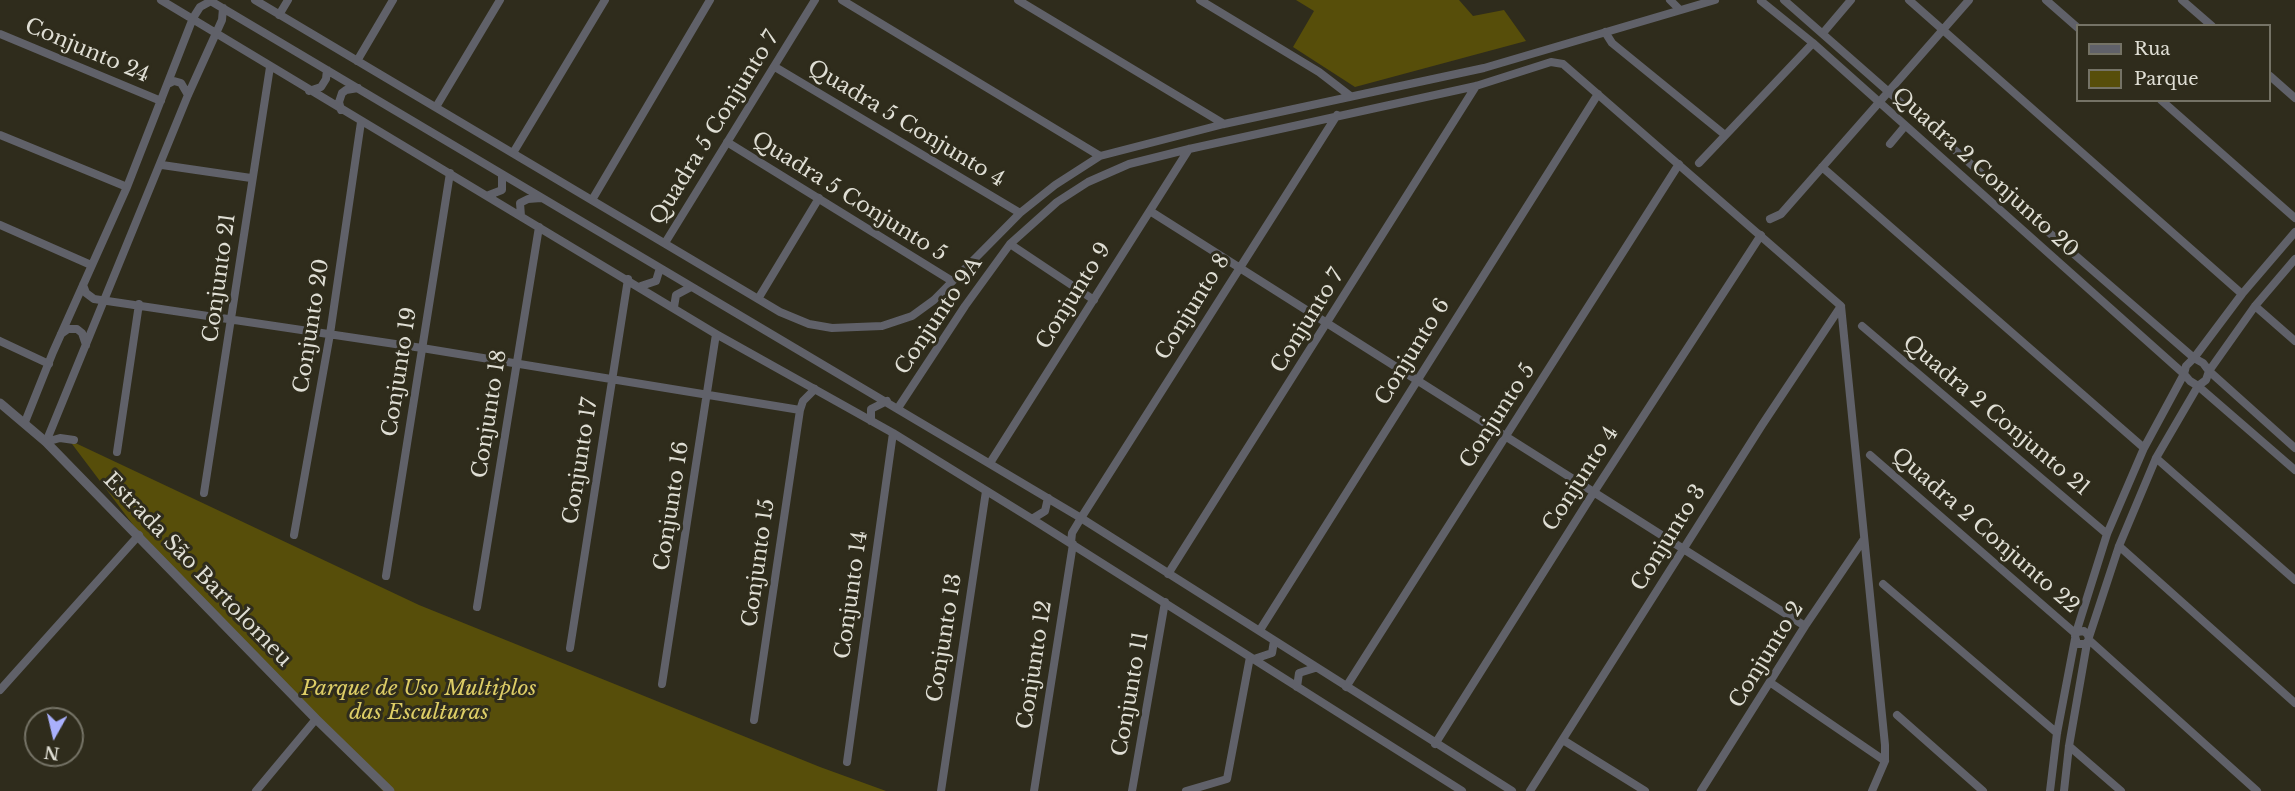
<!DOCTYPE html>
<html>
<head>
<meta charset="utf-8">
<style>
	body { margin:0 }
	#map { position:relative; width:2295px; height:791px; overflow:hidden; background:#2f2c1c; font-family:"Libre Baskerville",serif }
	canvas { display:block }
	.legend { position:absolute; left:2076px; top:24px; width:195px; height:78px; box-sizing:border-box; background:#2f2c1c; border:2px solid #757366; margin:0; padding:8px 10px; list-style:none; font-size:18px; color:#dfded4 }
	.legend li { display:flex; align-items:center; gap:12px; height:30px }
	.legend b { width:30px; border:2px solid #757366 }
	.north { position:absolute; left:24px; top:707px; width:60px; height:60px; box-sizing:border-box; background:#2f2c1c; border:2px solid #757366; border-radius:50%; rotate:188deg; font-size:16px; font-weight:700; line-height:24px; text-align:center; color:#dfded4 }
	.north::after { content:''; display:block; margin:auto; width:21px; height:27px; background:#a9b0fc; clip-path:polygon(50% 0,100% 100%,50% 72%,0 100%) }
</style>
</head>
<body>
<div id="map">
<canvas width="2295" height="791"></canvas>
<ul class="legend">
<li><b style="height:8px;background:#606169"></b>Rua</li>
<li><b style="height:16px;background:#574e0a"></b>Parque</li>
</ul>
<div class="north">N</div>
</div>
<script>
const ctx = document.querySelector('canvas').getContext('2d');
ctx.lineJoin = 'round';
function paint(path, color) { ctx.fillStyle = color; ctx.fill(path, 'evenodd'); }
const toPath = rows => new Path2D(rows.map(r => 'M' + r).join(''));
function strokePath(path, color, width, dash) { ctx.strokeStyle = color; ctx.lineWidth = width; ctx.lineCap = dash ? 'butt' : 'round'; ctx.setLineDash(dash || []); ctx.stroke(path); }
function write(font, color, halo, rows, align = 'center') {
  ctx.font = font + ' "Libre Baskerville",serif'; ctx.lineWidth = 6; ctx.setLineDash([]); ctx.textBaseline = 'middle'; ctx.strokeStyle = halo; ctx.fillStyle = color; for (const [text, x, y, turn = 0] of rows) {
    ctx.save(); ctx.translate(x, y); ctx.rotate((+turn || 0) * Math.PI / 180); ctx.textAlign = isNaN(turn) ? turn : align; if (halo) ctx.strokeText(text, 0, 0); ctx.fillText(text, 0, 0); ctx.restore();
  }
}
const green = toPath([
	[1296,0,1459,0,1473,16,1504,10,1526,41,1355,87,1293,47,1314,11],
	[69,440,419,605,820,767,886,791,383,791,140,534]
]);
const minor = toPath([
	[161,0,716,334,893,433,1032,519,1462,791],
	[209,0,1081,518,1512,791],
	[255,0,780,312,809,324,832,328,882,326,912,316,934,300,1020,213,1055,185,1100,156,1224,124,1484,68,1715,0],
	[842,0,1100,156],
	[1018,0,1224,124],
	[1200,0,1319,72,1349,95],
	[1670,0,1680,10],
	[1784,0,2031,217,2194,358,2203,363,2209,371,2206,380,2198,386,2190,381,2184,374,2186,366,2194,358,2242,294,2295,232],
	[1909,0,2242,294],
	[2046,0,2078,28],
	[2182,0,2212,26],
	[1761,1,1813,43,2184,374,2144,448,2107,534,2075,636,2077,644,2085,644,2089,640,2088,635,2084,631,2077,632],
	[279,15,288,0],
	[1605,32,1612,43,1725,135],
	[1823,33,1851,0],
	[0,34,161,101],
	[357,61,393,0],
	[775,67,1020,213],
	[2270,76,2295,98],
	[168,84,174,81,181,83,188,95],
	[309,91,321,87,326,79,327,70],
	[2161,100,2295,218],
	[436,107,500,0],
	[341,110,339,102,342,93,346,90,358,88],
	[0,135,127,187],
	[727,142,952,281],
	[1890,144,1905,126],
	[513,153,605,0],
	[1699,163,1813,43],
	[162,165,251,178],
	[1822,167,2144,448],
	[489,195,502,190,502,175],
	[592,200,710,0],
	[1150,211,1805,626],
	[521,216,520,203,528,199,541,198],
	[1770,219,1781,214,1969,0],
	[0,225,91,265],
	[665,243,815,0],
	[1010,244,1094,300],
	[2295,259,2255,306,2209,371,2295,448],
	[83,285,86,293,94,299,422,348,800,410],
	[641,286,656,281,660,268],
	[758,299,819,198],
	[2255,306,2295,341],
	[674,307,676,295,691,287],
	[1862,326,2107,534],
	[61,334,68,329,77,329,82,333,86,345],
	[0,341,49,364],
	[898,408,965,306,1010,244,1057,202,1088,182,1129,164,1189,149,1476,86,1551,62,1563,64,1841,306,1885,745,1885,761,1872,791],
	[871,421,871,409,887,401],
	[25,422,53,352,127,187,193,18,200,7,211,1],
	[46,442,188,95,222,20,223,8],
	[46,442,60,438,74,440],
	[117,452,139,304],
	[1870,455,2076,634],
	[2156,458,2295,580],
	[990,463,1189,149],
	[204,493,270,67],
	[1032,519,1045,511,1048,498],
	[294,535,330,334,361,122],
	[1071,543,1072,533,1081,518,1337,115],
	[2119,546,2295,703],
	[1168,574,1476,86],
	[386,576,450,173],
	[1883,584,2057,733],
	[477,607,539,227],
	[1260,630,1598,94],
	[2089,637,2119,546,2156,458,2198,386,2295,470],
	[2089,640,2257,791],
	[570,648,628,279],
	[1254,659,1272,653,1274,641],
	[1771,683,1885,761],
	[662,684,716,334],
	[1297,687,1299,673,1315,668],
	[1346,687,1679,164],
	[0,690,139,535],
	[1897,715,1983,791],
	[754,720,800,410,803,401,815,389],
	[1563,740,1645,791],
	[1435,744,1594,492,1761,235],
	[2069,746,2121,791],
	[847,762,893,433],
	[256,791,316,719],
	[941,791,986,491],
	[1034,791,1073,544],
	[1132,791,1165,602],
	[1186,791,1227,779,1250,657],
	[1530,791,1762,425,1841,306],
	[1701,791,1805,626,1864,539],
	[2050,791,2057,733,2075,639],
	[2064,791,2069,746,2087,643]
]);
const tertiary = toPath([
	[0,403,46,442,316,719,390,791]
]);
const streetNames = [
	["Conjunto 24",87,51,23],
	["Quadra 5 Conjunto 4",906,124,31],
	["Quadra 5 Conjunto 7",715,128,-58],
	["Quadra 2 Conjunto 20",1985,173,42],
	["Quadra 5 Conjunto 5",849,197,32],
	["Conjunto 21",220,278,-82],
	["Conjunto 9",1074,296,-58],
	["Conjunto 8",1193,307,-58],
	["Conjunto 9A",939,316,-56],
	["Conjunto 7",1308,321,-58],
	["Conjunto 20",312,326,-81],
	["Conjunto 6",1413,352,-58],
	["Conjunto 19",400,372,-81],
	["Conjunto 18",490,414,-81],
	["Conjunto 5",1498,416,-57],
	["Quadra 2 Conjunto 21",1996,416,40],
	["Conjunto 17",581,461,-81],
	["Conjunto 4",1581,479,-57],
	["Conjunto 16",672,506,-81],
	["Quadra 2 Conjunto 22",1985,531,41],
	["Conjunto 3",1669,538,-58],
	["Conjunto 15",759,563,-82],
	["Estrada São Bartolomeu",197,570,46],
	["Conjunto 14",852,595,-82],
	["Conjunto 13",945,638,-81],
	["Conjunto 2",1767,655,-58],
	["Conjunto 12",1035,665,-81],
	["Conjunto 11",1131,694,-80]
];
const parkNames = [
	["Parque de Uso Multiplos",419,689],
	["das Esculturas",419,713]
];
paint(green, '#574e0a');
strokePath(minor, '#606169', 8);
strokePath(tertiary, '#606169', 9);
write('21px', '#dfded4', '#2f2c1c', streetNames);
write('italic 21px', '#ddcd66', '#2f2c1c', parkNames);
</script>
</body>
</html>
